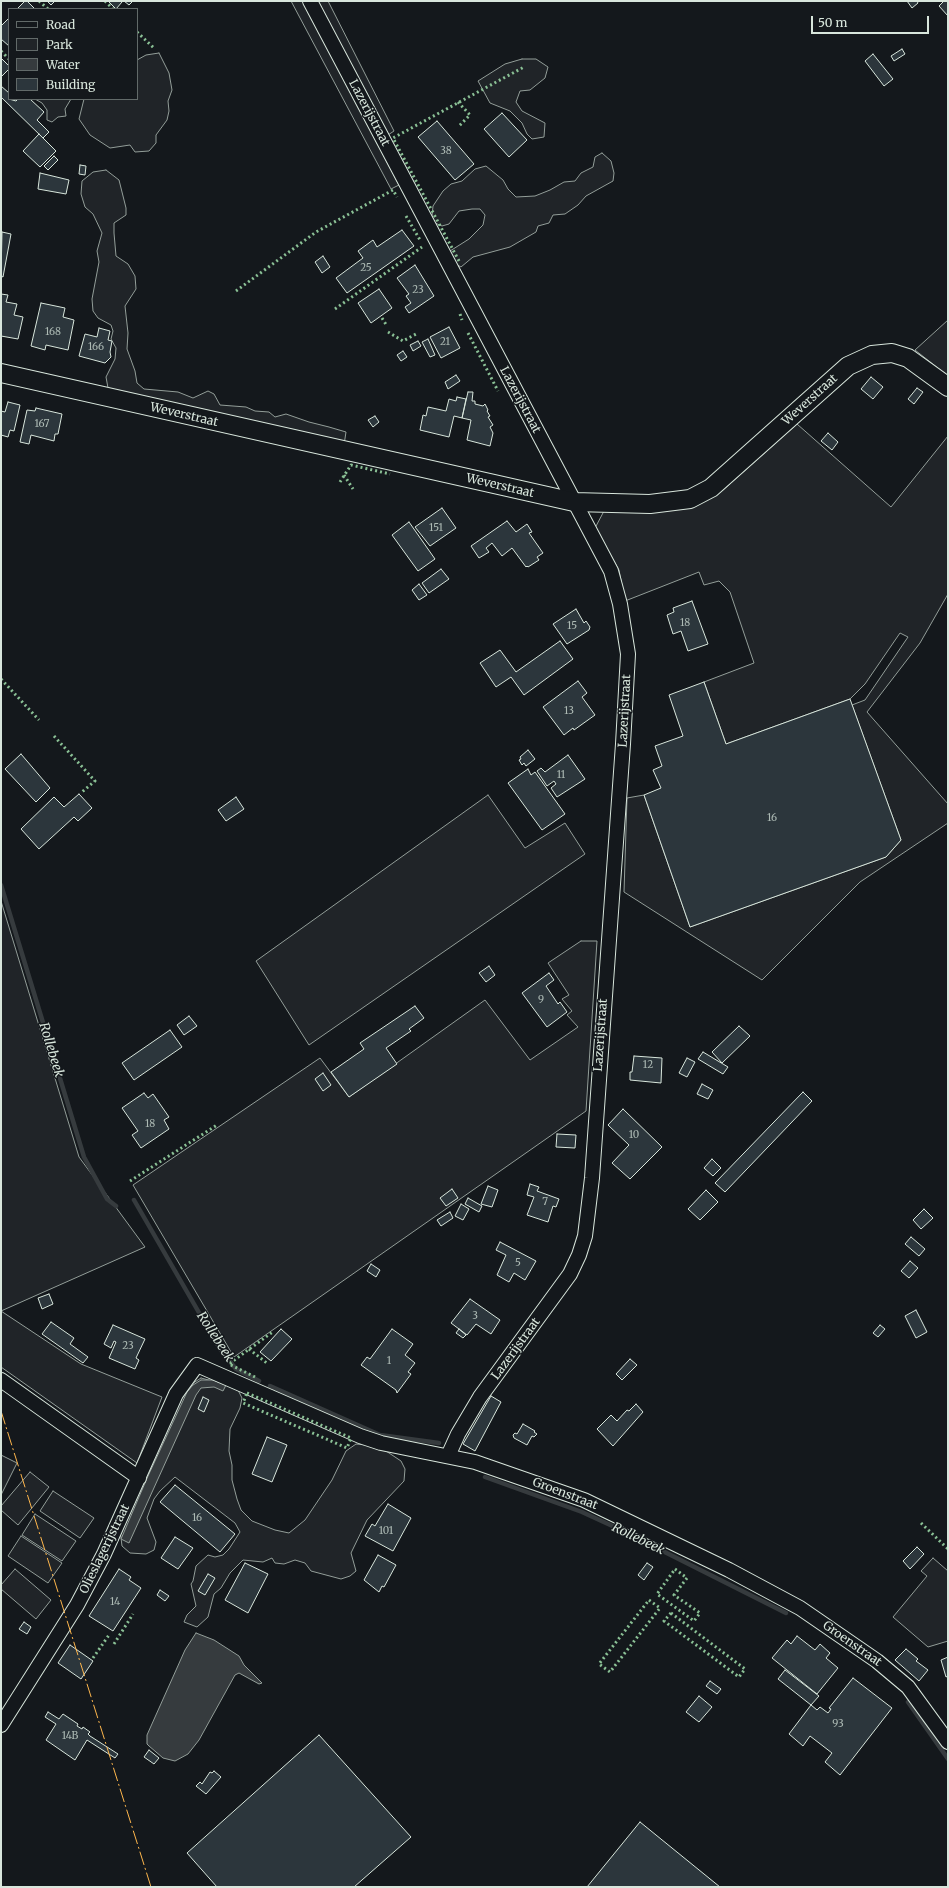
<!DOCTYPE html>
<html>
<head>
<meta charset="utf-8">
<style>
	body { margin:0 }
	#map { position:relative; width:949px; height:1888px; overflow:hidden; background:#14181c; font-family:Merriweather,serif }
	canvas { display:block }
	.frame { position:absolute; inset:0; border:2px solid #d8e6dc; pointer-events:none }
	.legend { position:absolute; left:8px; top:8px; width:130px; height:92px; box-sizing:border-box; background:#14181c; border:1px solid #626a69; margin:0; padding:5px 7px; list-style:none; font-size:12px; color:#d8e6dc }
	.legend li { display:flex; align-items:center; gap:8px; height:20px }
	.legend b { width:20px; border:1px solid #626a69 }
	.scale { position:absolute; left:811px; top:16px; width:118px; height:18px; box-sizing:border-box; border:2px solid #d8e6dc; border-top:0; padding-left:5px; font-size:12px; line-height:14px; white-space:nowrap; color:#d8e6dc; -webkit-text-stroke:3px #14181c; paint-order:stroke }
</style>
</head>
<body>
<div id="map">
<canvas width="949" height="1888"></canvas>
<div class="frame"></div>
<ul class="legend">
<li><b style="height:5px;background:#14181c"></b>Road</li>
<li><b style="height:11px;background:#202428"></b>Park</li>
<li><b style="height:11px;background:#363b3e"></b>Water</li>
<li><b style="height:11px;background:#2c363c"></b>Building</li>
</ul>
<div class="scale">50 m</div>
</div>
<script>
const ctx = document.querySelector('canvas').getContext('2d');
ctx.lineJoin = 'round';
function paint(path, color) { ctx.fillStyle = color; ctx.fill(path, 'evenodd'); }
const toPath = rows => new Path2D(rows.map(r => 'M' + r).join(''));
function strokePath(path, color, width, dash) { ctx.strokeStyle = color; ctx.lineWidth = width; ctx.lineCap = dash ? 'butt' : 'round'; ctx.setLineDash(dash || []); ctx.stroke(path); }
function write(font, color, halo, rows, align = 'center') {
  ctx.font = font + ' Merriweather,serif'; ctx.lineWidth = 3; ctx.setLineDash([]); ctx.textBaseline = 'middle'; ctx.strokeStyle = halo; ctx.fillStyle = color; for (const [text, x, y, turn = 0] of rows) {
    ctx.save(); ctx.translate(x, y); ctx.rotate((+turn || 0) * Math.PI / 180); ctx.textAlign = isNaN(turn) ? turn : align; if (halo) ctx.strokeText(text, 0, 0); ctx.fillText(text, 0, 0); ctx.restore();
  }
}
const green = toPath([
	[291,1,303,1,399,185,391,189,291,1],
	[317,1,328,1,394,131,388,135,317,1],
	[159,53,169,73,172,90,168,101,169,111,167,120,156,135,156,143,149,151,135,152,130,145,110,148,90,135,79,119,84,99,137,99,137,60,146,55,159,53],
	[522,59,536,59,548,67,545,78,530,90,520,91,516,102,522,111,545,123,544,137,532,139,527,134,522,123,510,111,490,103,478,81,505,64,522,59],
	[35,99,71,99,65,109,66,116,58,117,52,122,47,120,47,110,42,103,35,99],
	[602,153,611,161,614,173,613,181,586,196,578,205,565,214,553,215,549,223,538,226,536,232,510,247,473,257,461,267,452,262,450,251,469,239,483,225,485,215,480,209,472,209,459,211,449,224,442,226,435,223,432,216,433,206,443,191,451,184,462,181,475,169,486,166,503,180,508,189,516,197,535,196,550,190,564,182,575,181,581,173,593,167,595,157,602,153],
	[106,170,119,180,126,208,126,215,114,223,114,233,116,256,128,264,135,276,136,289,125,306,128,333,127,349,135,371,137,383,144,389,178,392,193,398,208,391,214,394,220,405,246,407,255,411,269,412,275,417,286,414,309,422,329,427,346,432,344,445,108,388,106,377,115,359,116,348,111,339,113,331,111,325,98,318,93,311,92,299,99,262,97,251,102,233,93,214,85,207,81,194,82,181,93,172,106,170],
	[948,320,948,376,915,350,948,320],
	[797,424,891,507,948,436,948,594,920,643,867,712,948,804,948,823,860,882,762,980,624,892,627,798,644,795,690,927,886,857,901,840,852,705,865,700,908,637,900,633,865,684,850,699,726,744,704,682,754,663,730,592,719,581,704,585,699,572,625,601,619,570,595,528,604,511,699,503,722,491,797,424],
	[488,795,525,848,565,823,585,854,309,1045,256,961,488,795],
	[1,901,79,1157,145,1247,1,1311,81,1364,162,1397,137,1463,1,1367,1,901],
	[581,941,597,941,586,1111,234,1357,133,1185,320,1058,349,1097,485,1000,530,1060,578,1027,567,1015,572,1011,562,999,569,995,548,963,581,941],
	[201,1378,231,1386,238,1390,242,1398,240,1408,230,1429,229,1451,232,1465,232,1480,237,1499,241,1510,252,1521,275,1530,289,1533,305,1520,332,1480,346,1451,356,1444,366,1445,386,1451,401,1461,405,1469,404,1481,367,1520,351,1553,356,1571,350,1576,341,1579,311,1571,305,1563,295,1560,284,1564,275,1563,272,1558,263,1562,243,1560,230,1573,221,1588,214,1594,208,1617,197,1627,184,1622,187,1615,196,1606,191,1584,193,1581,196,1566,208,1555,215,1557,223,1555,229,1549,240,1532,235,1523,175,1477,160,1491,154,1499,147,1518,156,1542,154,1550,146,1554,130,1553,122,1546,120,1530,184,1389,201,1378],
	[1,1455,17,1463,1,1495,1,1455],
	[30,1472,49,1487,18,1525,1,1510,1,1506,30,1472],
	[53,1491,94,1518,80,1538,40,1511,53,1491],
	[35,1514,76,1541,62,1561,22,1535,35,1514],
	[21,1536,62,1563,48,1583,8,1556,21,1536],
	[933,1558,948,1571,948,1641,928,1647,893,1617,927,1576,921,1571,933,1558],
	[15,1569,51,1600,36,1619,1,1589,1,1585,15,1569]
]);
const water = toPath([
	[201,1380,213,1380,226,1385,223,1391,214,1387,201,1388,196,1395,129,1543,121,1539,148,1476,187,1392,193,1385,201,1380],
	[196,1633,214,1640,239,1656,244,1665,262,1683,259,1684,239,1673,235,1675,199,1740,188,1754,175,1761,163,1758,149,1746,147,1744,147,1735,185,1650,196,1633]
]);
const stream = toPath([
	[1,885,84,1157,107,1199,116,1206],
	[134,1200,220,1349,236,1369,259,1381],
	[270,1386,380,1435,439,1443],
	[485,1477,582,1512,619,1529,786,1613],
	[908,1702,948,1759]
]);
const building = toPath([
	[25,1,27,1,35,9,17,9,25,1],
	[47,1,55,1,51,5,47,1],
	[111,1,120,1,122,2,116,9,109,2,111,1],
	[124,1,133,1,129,5,124,1],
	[907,1,917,1,918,3,912,8,907,1],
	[944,1,948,1,948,16,939,6,944,1],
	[9,18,9,46,1,39,1,26,9,18],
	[902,49,905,54,894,61,891,56,902,49],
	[873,54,893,79,884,86,865,61,873,54],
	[1,58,9,66,9,69,1,77,1,58],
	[1,86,9,93,9,99,16,101,18,99,30,99,44,112,37,120,49,132,43,138,1,97,1,86],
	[502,113,527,140,509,157,484,129,502,113],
	[437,121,474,164,455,180,418,137,437,121],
	[39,134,56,151,40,167,23,151,39,134],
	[54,156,58,160,48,170,44,166,54,156],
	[80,165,86,166,85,175,79,174,80,165],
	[40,173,69,180,66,194,38,189,40,173],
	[402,230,414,246,347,293,336,278,363,258,358,251,373,240,377,247,402,230],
	[2,232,11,234,3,277,1,276,2,232],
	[323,256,330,267,322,273,315,262,323,256],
	[415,265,434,296,409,313,405,307,411,303,406,296,409,294,397,278,415,265],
	[379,289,392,308,371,323,358,303,379,289],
	[1,294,8,295,6,302,17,304,14,315,23,317,18,339,1,336,1,294],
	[41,303,65,308,63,317,74,320,68,350,46,345,45,350,31,346,41,303],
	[449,327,460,348,441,358,430,337,449,327],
	[99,328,110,331,108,340,112,341,110,352,111,357,105,363,79,356,85,334,97,337,99,328],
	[428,339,435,355,430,357,422,342,428,339],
	[418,341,421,346,413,351,410,345,418,341],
	[403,351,407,357,401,361,397,355,403,351],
	[456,375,460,381,448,389,445,382,456,375],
	[871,377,883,387,873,399,861,389,871,377],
	[917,388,923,392,914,404,908,399,917,388],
	[468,392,473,392,472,401,475,401,475,404,483,406,485,404,488,410,487,411,490,416,488,417,493,425,490,427,493,433,490,446,467,440,471,420,462,418,468,392],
	[457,397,466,399,462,418,454,416,449,437,420,430,423,415,426,416,428,407,446,411,449,399,456,401,457,397],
	[8,402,20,405,14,431,10,430,8,437,1,435,1,411,5,412,8,402],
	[36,408,62,414,58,434,55,434,54,441,31,435,29,444,20,442,27,410,35,411,36,408],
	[375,416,379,422,373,427,368,420,375,416],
	[828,433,838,442,832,450,821,441,828,433],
	[442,508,456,528,430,546,415,527,442,508],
	[507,521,516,532,527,524,532,532,529,533,543,553,537,557,539,560,528,567,527,566,526,567,512,548,502,556,492,543,486,548,489,552,479,558,471,546,507,521],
	[409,522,435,559,418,571,392,535,409,522],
	[441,569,449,579,429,593,422,583,441,569],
	[419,584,427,595,419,600,412,590,419,584],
	[692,601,708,644,688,651,681,631,673,634,667,615,674,612,673,608,692,601],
	[576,609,584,623,586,621,590,627,589,630,567,644,553,624,576,609],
	[560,641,573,659,524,695,511,677,496,687,480,663,500,650,516,672,560,641],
	[578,681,587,693,582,697,595,715,574,730,573,728,564,735,543,707,578,681],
	[704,682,726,744,850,699,901,840,886,857,690,927,644,795,661,788,653,770,662,766,655,746,683,736,669,695,704,682],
	[528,750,535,759,526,766,524,763,522,765,519,760,521,759,520,757,528,750],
	[21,754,50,788,36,802,5,769,21,754],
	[568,755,585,779,557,797,551,788,556,784,554,781,547,786,537,771,541,768,545,772,568,755],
	[528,769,531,775,535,772,565,814,542,830,508,783,528,769],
	[79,794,92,808,78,821,74,817,39,849,21,829,54,797,64,807,79,794],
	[236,797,244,809,226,821,218,810,236,797],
	[489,966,495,975,486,982,479,973,489,966],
	[549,973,554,980,546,986,558,1004,560,1002,567,1012,547,1027,522,993,549,973],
	[415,1006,424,1018,409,1029,411,1031,386,1048,397,1064,349,1097,331,1072,364,1049,360,1043,415,1006],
	[189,1016,197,1026,184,1035,177,1025,189,1016],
	[739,1026,750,1036,722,1063,712,1052,739,1026],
	[170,1030,182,1047,134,1080,122,1063,170,1030],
	[703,1052,728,1067,723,1074,698,1059,703,1052],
	[634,1056,662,1058,661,1083,630,1080,630,1072,632,1072,634,1056],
	[687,1058,695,1062,687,1077,679,1073,687,1058],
	[323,1073,331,1085,323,1091,315,1079,323,1073],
	[702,1084,713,1090,708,1099,697,1094,702,1084],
	[803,1092,812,1101,725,1192,715,1183,803,1092],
	[144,1093,148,1098,153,1094,169,1117,164,1120,169,1129,141,1148,132,1135,138,1131,122,1108,144,1093],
	[623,1109,662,1147,630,1179,612,1163,629,1145,608,1125,623,1109],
	[557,1134,576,1135,575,1148,556,1147,557,1134],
	[712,1159,721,1168,713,1176,704,1168,712,1159],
	[530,1184,539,1187,537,1191,559,1199,556,1207,553,1206,548,1222,527,1215,534,1197,527,1195,530,1184],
	[488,1186,498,1190,492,1207,481,1204,488,1186],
	[452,1189,458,1198,446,1206,440,1198,452,1189],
	[706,1190,718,1202,700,1220,688,1209,706,1190],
	[468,1198,482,1206,479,1212,465,1204,468,1198],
	[461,1204,469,1209,463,1220,455,1216,461,1204],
	[924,1209,933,1218,921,1229,913,1220,924,1209],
	[450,1212,453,1218,441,1226,437,1220,450,1212],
	[911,1237,925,1249,919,1256,905,1244,911,1237],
	[500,1242,536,1261,525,1280,514,1273,509,1282,497,1275,506,1255,496,1250,500,1242],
	[910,1261,918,1268,909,1278,901,1271,910,1261],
	[371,1264,380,1270,376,1277,367,1271,371,1264],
	[49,1294,53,1304,42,1309,38,1298,49,1294],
	[470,1299,500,1320,491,1334,476,1324,467,1335,451,1323,470,1299],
	[916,1310,927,1332,916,1338,905,1316,916,1310],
	[51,1322,74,1338,70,1344,88,1357,83,1363,42,1334,51,1322],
	[113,1325,145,1339,136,1358,139,1360,135,1369,109,1358,116,1342,114,1341,111,1348,104,1344,113,1325],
	[880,1325,885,1329,878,1337,873,1333,880,1325],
	[281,1329,292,1339,271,1361,260,1352,281,1329],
	[392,1329,413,1344,405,1355,415,1363,408,1372,411,1374,397,1393,396,1390,361,1365,367,1357,370,1359,392,1329],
	[459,1329,466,1335,463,1338,456,1333,459,1329],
	[630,1359,637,1365,622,1380,616,1374,630,1359],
	[491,1396,501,1402,475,1451,463,1444,491,1396],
	[203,1397,209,1400,204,1412,198,1409,203,1397],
	[636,1404,643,1412,613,1446,597,1429,611,1415,617,1421,627,1410,629,1411,636,1404],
	[523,1424,535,1431,534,1432,537,1434,534,1437,532,1436,527,1445,514,1438,513,1435,515,1433,517,1434,523,1424],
	[267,1437,287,1445,272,1482,252,1474,267,1437],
	[175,1485,235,1534,220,1552,160,1502,175,1485],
	[388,1504,411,1518,393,1551,365,1536,372,1524,375,1526,388,1504],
	[175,1537,193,1548,178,1569,161,1558,175,1537],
	[917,1547,924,1554,910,1569,903,1561,917,1547],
	[378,1555,396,1565,384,1587,382,1586,379,1592,364,1580,378,1555],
	[245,1563,268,1574,248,1613,225,1600,245,1563],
	[647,1563,653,1567,644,1580,638,1575,647,1563],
	[119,1569,131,1577,129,1580,141,1588,113,1631,89,1616,119,1569],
	[208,1574,215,1578,205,1595,198,1591,208,1574],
	[160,1590,169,1596,165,1601,157,1595,160,1590],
	[24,1622,31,1627,27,1634,19,1629,24,1622],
	[797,1636,815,1650,820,1644,830,1653,826,1658,838,1668,817,1694,772,1658,787,1640,791,1644,797,1636],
	[70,1645,93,1661,81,1679,58,1663,70,1645],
	[906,1649,918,1659,916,1661,928,1670,919,1681,895,1660,906,1649],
	[948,1657,948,1676,946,1677,941,1660,948,1657],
	[785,1670,819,1696,811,1705,778,1679,785,1670],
	[853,1678,892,1708,840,1775,825,1762,832,1753,810,1736,803,1746,789,1734,811,1705,817,1710,820,1707,828,1713,831,1709,829,1708,853,1678],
	[710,1681,721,1689,717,1694,706,1686,710,1681],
	[699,1696,712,1707,699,1722,686,1712,699,1696],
	[48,1712,59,1719,63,1714,78,1724,77,1726,82,1729,83,1727,90,1732,88,1734,90,1736,118,1754,115,1758,87,1740,75,1760,46,1740,56,1724,45,1717,48,1712],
	[319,1735,411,1837,354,1887,217,1887,187,1853,319,1735],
	[149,1750,159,1758,154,1764,144,1757,149,1750],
	[214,1771,221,1777,206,1794,196,1786,200,1782,202,1784,210,1772,212,1773,214,1771],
	[640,1822,720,1887,587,1887,640,1822]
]);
const minor = toPath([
	[310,1,611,571,620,604,628,654,623,744,592,1178,585,1236,579,1255,570,1274,480,1397,458,1434,448,1456],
	[1,1380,139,1478],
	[1,1725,77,1605,104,1554,176,1394,197,1365,360,1436,381,1443,475,1462,584,1500,729,1570,800,1608,877,1661,908,1687,948,1742]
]);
const tertiary = toPath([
	[1,373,574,502,650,504,690,499,711,488,848,366,872,355,892,353,908,358,948,387]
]);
const hedge = toPath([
	[39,1,48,9],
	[105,1,113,9],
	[137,32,155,49],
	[1,51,9,59],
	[458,102,470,115,458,127],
	[406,216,420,240],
	[459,261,393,138,524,67],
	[236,291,316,232,393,190,397,197],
	[335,309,422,247],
	[460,314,462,320],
	[382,318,387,326],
	[388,332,403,341,416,334],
	[468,333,498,391],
	[344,475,353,489],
	[340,482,351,465,390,474],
	[1,679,39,720],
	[54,736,95,781,82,792],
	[130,1181,217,1125],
	[249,1349,268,1364],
	[255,1377,229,1364,274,1331],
	[247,1393,351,1438,347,1448,243,1403,247,1393],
	[921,1523,948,1549],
	[675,1569,687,1578,674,1595,700,1613,694,1621,657,1594,675,1569],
	[649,1600,660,1608,610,1672,599,1664,649,1600],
	[671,1613,745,1669,739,1677,664,1621,671,1613],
	[114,1644,133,1614],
	[93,1658,109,1635]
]);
const power = toPath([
	[1,1411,151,1887]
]);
const numberNames = [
	["38",446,151],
	["25",366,268],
	["23",418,290],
	["168",53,332],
	["21",445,342],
	["166",96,347],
	["167",42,424],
	["151",436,528],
	["18",685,623],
	["15",572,626],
	["13",569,711],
	["11",561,775],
	["16",772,818],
	["9",541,1000],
	["12",648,1065],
	["18",150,1124],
	["10",634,1135],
	["7",545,1202],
	["5",518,1263],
	["3",475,1316],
	["23",128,1346],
	["1",389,1361],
	["16",197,1518],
	["101",386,1531],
	["14",115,1602],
	["93",838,1724],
	["14B",70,1736]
];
const streetNames = [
	["Lazerijstraat",369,113,62],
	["Lazerijstraat",520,400,62],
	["Weverstraat",810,400,-42],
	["Weverstraat",184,415,13],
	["Weverstraat",500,486,13],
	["Lazerijstraat",625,711,-87],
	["Lazerijstraat",601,1035,-86],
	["Lazerijstraat",516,1349,-54],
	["Groenstraat",565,1494,21],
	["Olieslagerijstraat",105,1549,-64],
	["Groenstraat",852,1644,35]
];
const waterNames = [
	["Rollebeek",51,1050,73],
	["Rollebeek",215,1337,57],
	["Rollebeek",638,1539,26]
];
paint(green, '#202428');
strokePath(green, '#939e99', 1);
paint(water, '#363b3e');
strokePath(water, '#939e99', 1);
strokePath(stream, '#363b3e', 4.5);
paint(building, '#2c363c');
strokePath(building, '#d8e6dc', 1);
strokePath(minor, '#d8e6dc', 16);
strokePath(tertiary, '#d8e6dc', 20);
strokePath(minor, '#14181c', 14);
strokePath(tertiary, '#14181c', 18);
strokePath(hedge, '#8ac095', 3, [2, 3]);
strokePath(power, '#ffb74d', 1, [14, 3, 2, 3]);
write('10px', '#adbab4', null, numberNames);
write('12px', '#d8e6dc', '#14181c', streetNames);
write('italic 13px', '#d8e6dc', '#14181c', waterNames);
</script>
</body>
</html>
